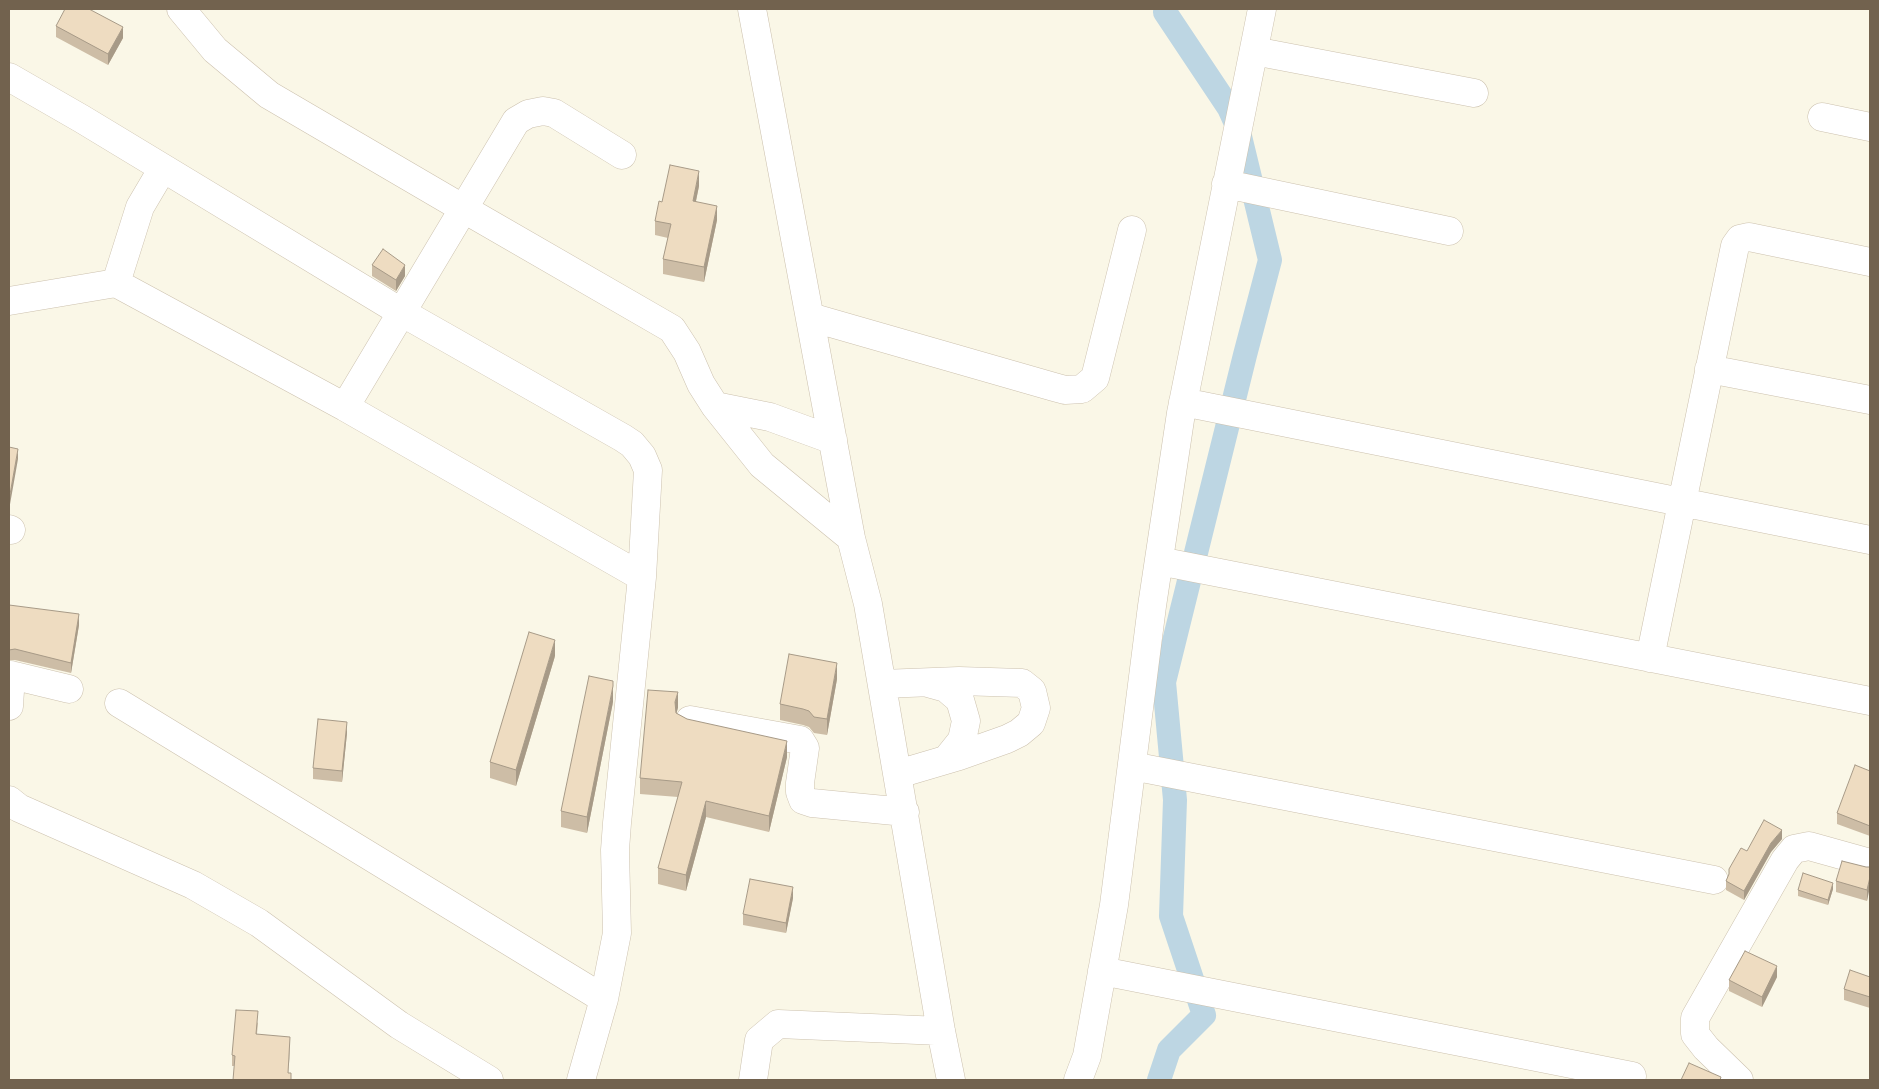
<!DOCTYPE html>
<html>
<head>
<meta charset="utf-8">
<style>
	body { margin:0 }
	#map { position:relative; width:1879px; height:1089px; overflow:hidden; background:#faf7e7; font-family:"Open Sans",sans-serif }
	canvas { display:block }
	.frame { position:absolute; inset:0; border:10px solid #72624e; pointer-events:none }
</style>
</head>
<body>
<div id="map">
<canvas width="1879" height="1089"></canvas>
<div class="frame"></div>
</div>
<script>
const ctx = document.querySelector('canvas').getContext('2d');
ctx.lineJoin = 'round';
const toPath = rows => new Path2D(rows.map(r => 'M' + r).join(''));
function strokePath(path, color, width, dash) { ctx.strokeStyle = color; ctx.lineWidth = width; ctx.lineCap = dash ? 'butt' : 'round'; ctx.setLineDash(dash || []); ctx.stroke(path); }
function paint(path, color) { ctx.fillStyle = color; ctx.fill(path, 'evenodd'); }
const canal = toPath([
	[1159,1080,1169,1050,1204,1015,1171,916,1175,800,1164,682,1245,355,1270,260,1238,128,1229,108,1165,12]
]);
const minor = toPath([
	[181,9,215,50,269,95,464,209,672,329,687,352,701,384,715,406,762,465,851,538],
	[752,9,851,538,868,604,941,1031,951,1080],
	[1254,51,1474,93],
	[9,77,82,119,401,312,623,438,632,444,642,456,648,470,642,577,617,823,615,850,617,933,604,999,581,1080],
	[1822,117,1870,127],
	[1226,184,1449,231],
	[116,283,140,207,163,168],
	[9,301,116,283,345,407,642,577],
	[810,317,1054,387,1065,390,1082,389,1095,378,1132,230],
	[1709,369,1870,400],
	[1183,402,1870,540],
	[715,406,770,417,833,440],
	[345,407,516,121,528,114,543,111,554,113,622,155],
	[9,529,11,530],
	[1159,561,1870,701],
	[1650,658,1735,246,1740,239,1749,237,1870,262],
	[9,675,11,675,9,706],
	[11,675,69,689],
	[928,683,946,688,960,700,966,721,962,740,946,760],
	[882,684,959,681,1022,683,1032,691,1036,708,1031,723,1019,733,1007,739,959,756,898,774],
	[119,703,604,999],
	[690,720,800,740,805,748,800,783,800,792,803,800,812,803,905,812],
	[1132,766,1714,880],
	[9,800,19,808,193,885,259,923,399,1025,489,1080],
	[1102,971,1632,1076],
	[753,1080,759,1040,778,1024,941,1031],
	[1078,1080,1087,1056,1114,905,1152,606,1181,413,1262,9],
	[1739,1080,1706,1048,1695,1034,1695,1018,1785,860,1794,849,1809,846,1870,863]
]);
const wall = toPath([
	[56,26,123,38,108,65,56,37],
	[699,186,696,201,717,220,704,282,663,274,663,259,668,238,655,235,655,221,662,202],
	[372,265,405,276,396,291,372,276],
	[9,605,79,625,71,673,15,660,9,660],
	[555,656,516,786,490,778,490,762],
	[837,679,827,735,814,733,809,727,803,725,780,720,780,704],
	[613,702,587,833,561,827,561,811],
	[678,708,676,713,687,719,787,757,769,832,706,817,686,891,658,884,658,868,678,797,640,794,640,778],
	[347,733,342,782,313,779,313,768],
	[1870,771,1870,836,1837,824,1837,813],
	[1782,839,1771,852,1744,900,1726,890,1726,881,1747,851],
	[1866,867,1870,867,1867,901,1836,892,1836,881],
	[1833,889,1828,905,1798,896,1798,890],
	[793,898,786,933,743,925,743,914],
	[1777,977,1762,1007,1729,991,1729,980],
	[1870,977,1870,1008,1844,1000,1844,989],
	[258,1022,257,1034,290,1047,234,1066,232,1066,232,1055]
]);
const shadedWall = toPath([
	[123,27,123,38,108,65,108,54],
	[699,171,699,186,693,215,693,201],
	[717,206,717,220,704,282,704,267],
	[405,265,405,276,396,291,396,280],
	[18,449,18,459,9,510,9,500],
	[79,614,79,625,71,673,71,663],
	[555,640,555,656,516,786,516,770],
	[837,663,837,679,827,735,827,719],
	[613,686,613,702,587,833,587,817],
	[678,692,678,708,675,718,675,702],
	[347,722,347,733,342,782,342,771],
	[787,741,787,757,769,832,769,816],
	[706,801,706,817,686,891,686,875],
	[1782,830,1782,839,1771,852,1744,900,1744,891,1771,843],
	[1870,877,1870,887,1867,901,1867,890],
	[1833,883,1833,889,1828,905,1828,900],
	[793,887,793,898,786,933,786,923],
	[1777,966,1777,977,1762,1007,1762,997],
	[290,1037,290,1047,288,1080]
]);
const building = toPath([
	[65,9,89,9,123,27,108,54,56,26,65,9],
	[670,165,699,171,693,201,717,206,704,267,663,259,671,224,655,221,659,201,662,202,670,165],
	[383,249,405,265,396,280,372,265,383,249],
	[9,447,18,449,9,500,9,447],
	[9,605,79,614,71,663,15,649,9,650,9,605],
	[529,632,555,640,516,770,490,762,529,632],
	[789,654,837,663,827,719,814,717,809,711,803,709,780,704,789,654],
	[589,676,613,681,613,686,587,817,561,811,589,676],
	[648,690,678,692,675,702,676,713,687,719,787,741,769,816,706,801,686,875,658,868,682,782,640,778,648,690],
	[318,719,347,722,342,771,313,768,318,719],
	[1855,765,1870,771,1870,826,1837,813,1855,765],
	[1764,820,1782,830,1771,843,1744,891,1726,881,1729,874,1729,869,1741,848,1747,851,1764,820],
	[1842,861,1866,867,1870,867,1870,877,1867,890,1836,881,1842,861],
	[1803,873,1833,883,1828,900,1798,890,1803,873],
	[750,879,793,887,786,923,743,914,750,879],
	[1745,951,1777,966,1762,997,1729,980,1745,951],
	[1850,970,1870,977,1870,997,1844,989,1850,970],
	[236,1010,258,1011,256,1034,290,1037,288,1073,291,1073,291,1080,233,1080,235,1056,232,1055,236,1010],
	[1689,1063,1721,1077,1720,1080,1681,1080,1689,1063]
]);
strokePath(canal, '#bdd6e3', 24);
strokePath(minor, '#ccc1ae', 29);
strokePath(minor, '#fff', 28);
paint(wall, '#cdbda6');
paint(shadedWall, '#a79a87');
paint(building, '#eedcc1');
strokePath(building, '#a79a87', 1);
</script>
</body>
</html>
